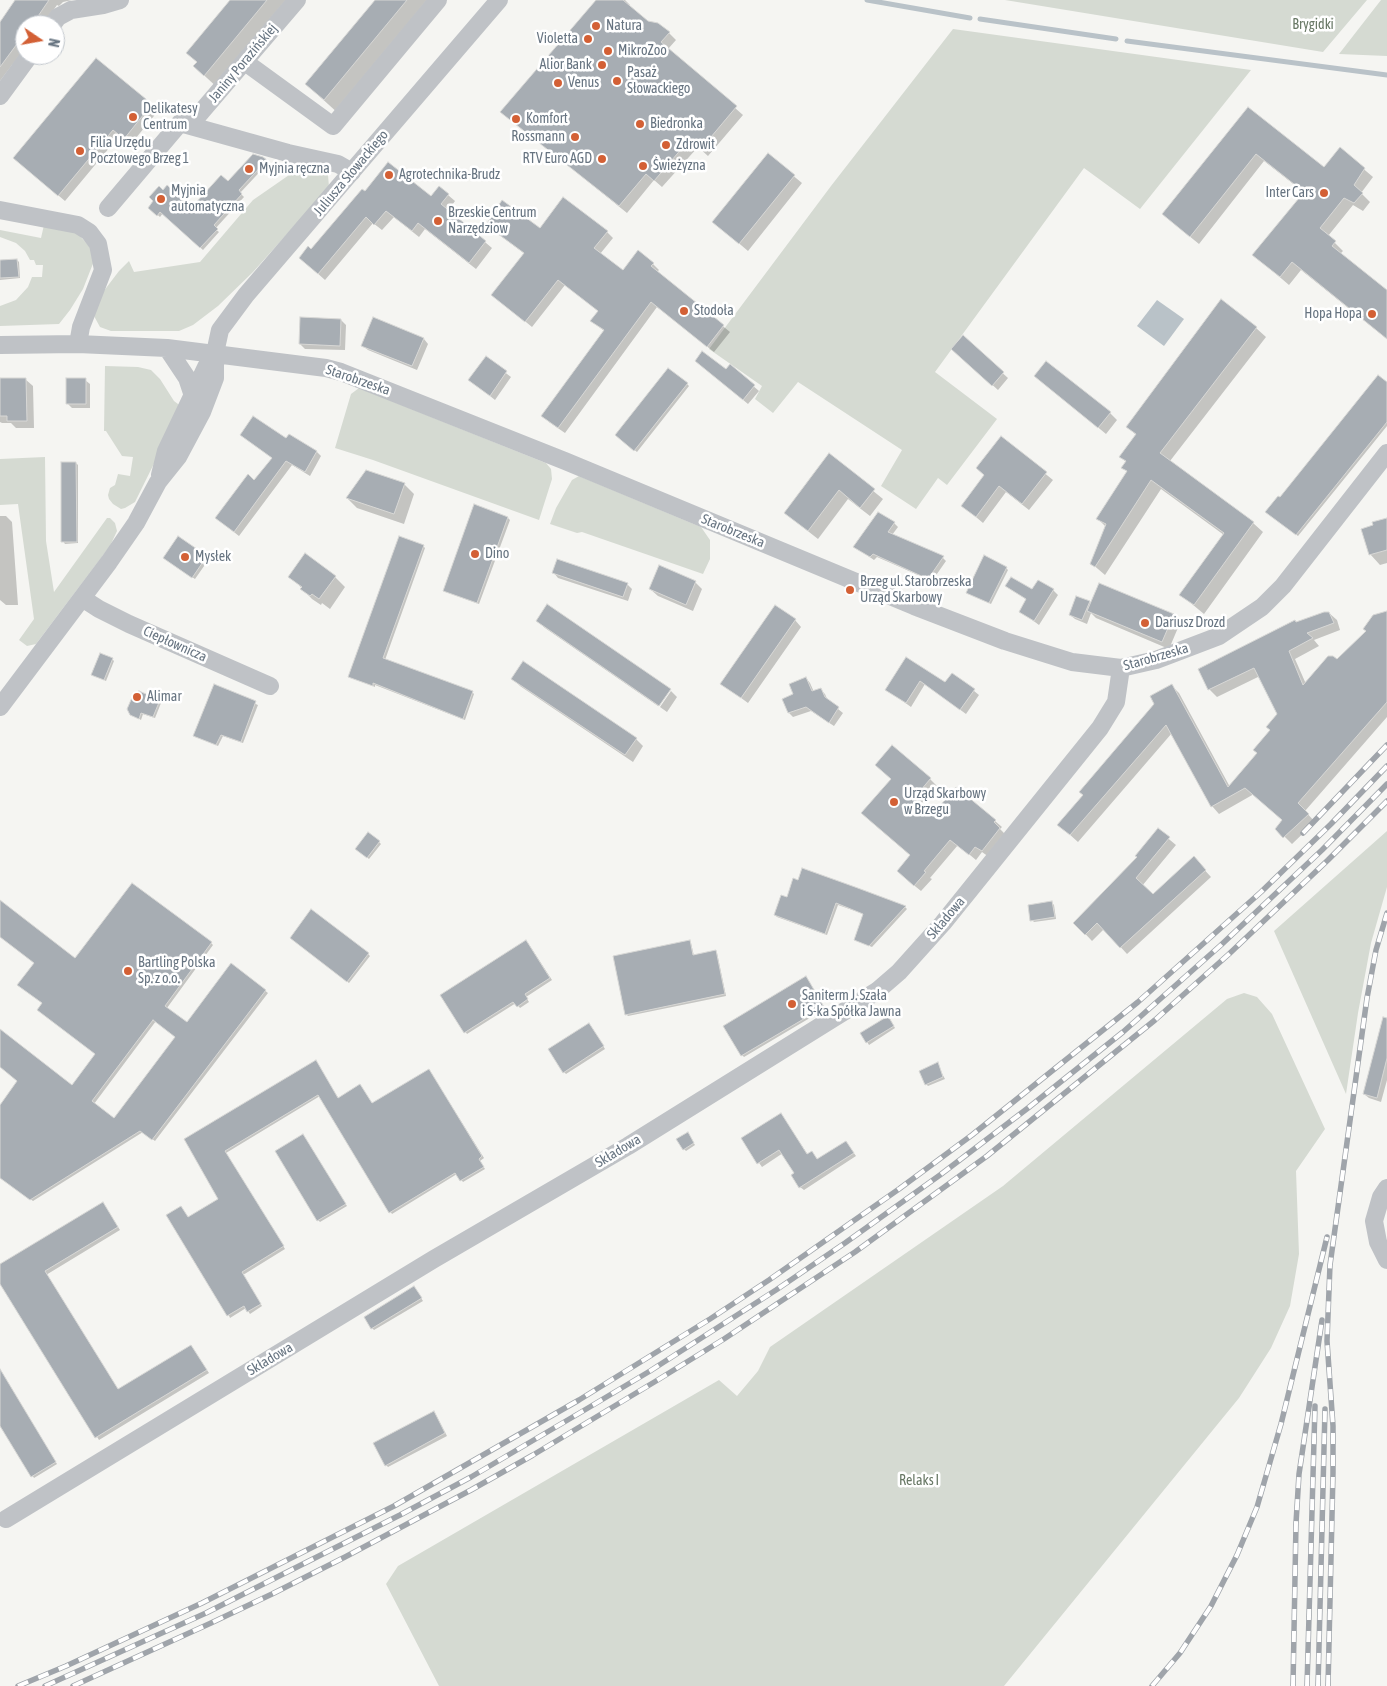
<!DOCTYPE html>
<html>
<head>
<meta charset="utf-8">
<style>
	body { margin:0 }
	#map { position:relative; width:1387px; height:1686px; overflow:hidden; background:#f5f5f2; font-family:"Asap Condensed",sans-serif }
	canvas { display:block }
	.north { position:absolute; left:15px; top:15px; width:50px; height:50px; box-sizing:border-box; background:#fff; border:1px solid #c2c7cd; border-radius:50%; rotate:102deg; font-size:14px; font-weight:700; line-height:20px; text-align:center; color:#677481 }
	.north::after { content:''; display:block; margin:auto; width:18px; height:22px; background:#d36035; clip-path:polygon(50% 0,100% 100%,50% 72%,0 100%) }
</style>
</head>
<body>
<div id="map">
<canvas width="1387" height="1686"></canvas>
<div class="north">N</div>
</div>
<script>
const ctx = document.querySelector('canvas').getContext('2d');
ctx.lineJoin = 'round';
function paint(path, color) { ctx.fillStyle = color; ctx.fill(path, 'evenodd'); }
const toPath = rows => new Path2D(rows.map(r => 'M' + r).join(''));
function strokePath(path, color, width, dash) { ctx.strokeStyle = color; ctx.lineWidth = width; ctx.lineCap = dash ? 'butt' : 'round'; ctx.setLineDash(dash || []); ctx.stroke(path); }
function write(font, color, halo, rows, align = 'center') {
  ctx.font = font + ' "Asap Condensed",sans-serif'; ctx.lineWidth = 5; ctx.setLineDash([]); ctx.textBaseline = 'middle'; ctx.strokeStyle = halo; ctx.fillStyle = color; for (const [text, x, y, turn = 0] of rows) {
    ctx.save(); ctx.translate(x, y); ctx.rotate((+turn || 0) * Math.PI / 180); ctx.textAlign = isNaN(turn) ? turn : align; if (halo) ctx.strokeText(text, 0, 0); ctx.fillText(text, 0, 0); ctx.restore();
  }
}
const green = toPath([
	[1005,0,1367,0,1323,52],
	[1381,0,1387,0,1387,56,1339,54],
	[953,29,1251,70,1140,209,1084,168,935,372,997,419,947,485,938,478,916,509,881,486,902,450,798,382,773,413,755,399,762,386,709,349,831,186],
	[306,166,321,169,328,175,329,187,253,272,218,306,193,325,179,331,111,331,100,327,94,316,100,296,119,271,129,261,134,272,200,262,253,200,292,173],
	[44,225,77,233,90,247,94,261,83,289,70,310,59,324,0,326,0,306,16,300,28,287,32,277,42,277,43,265,36,265,34,260,30,260,25,251,16,243,0,237,0,230,41,238],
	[105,366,138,367,151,370,160,379,174,401,182,407,135,502,125,508,121,509,113,504,109,499,108,495,110,488,115,485,118,474,130,476,133,457,122,456,106,431,104,431],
	[359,388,546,463,551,469,552,479,539,520,373,460,335,448,351,394],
	[45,457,46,541,54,592,107,518,110,518,115,523,117,531,110,546,36,644,27,646,19,640,34,619,18,504,0,505,0,459],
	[579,476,701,527,710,540,710,559,703,574,582,532,577,533,550,524,556,508,572,480],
	[1387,831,1387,887,1371,943,1358,1013,1346,1094,1274,931],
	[1244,993,1257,997,1272,1014,1325,1129,1296,1171,1299,1254,1290,1306,1271,1348,1239,1398,1004,1686,439,1686,386,1584,398,1566,719,1380,737,1396,758,1371,770,1347,1003,1186,1227,999]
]);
const water = toPath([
	[1157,300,1184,319,1164,346,1137,326]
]);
const shadow = toPath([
	[20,0,72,0,63,2,59,6,57,5,43,25,25,25,25,51,14,66,12,65,0,81,0,24],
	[232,0,295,0,220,90,194,66,198,63,188,53],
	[377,0,435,0,340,115,306,84],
	[597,0,625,0,630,5,628,6,648,22,669,33,676,40,668,49,743,115,708,156,698,147,662,187,654,180,627,213,502,112],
	[96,60,158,111,131,144,120,135,65,201,21,164],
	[1248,109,1324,168,1340,149,1373,177,1361,193,1370,202,1363,211,1353,205,1328,236,1343,251,1340,254,1387,292,1387,339,1301,270,1289,285,1254,255,1305,193,1264,161,1199,244,1172,222],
	[768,155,802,183,748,251,714,222],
	[262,158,268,163,240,193,244,197,215,229,219,232,203,250,163,213,160,217,149,207,192,209],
	[365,193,431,198,448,195,455,201,448,211,492,248,476,269,425,229,419,237,394,217,382,230,373,223,325,280,307,264,311,250],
	[540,230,607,232,613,238,600,254,623,272,653,264,659,270,657,272,730,332,714,352,657,307,565,433,549,422,604,331,592,321,599,311,565,285,532,327,493,295,525,254,494,231],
	[17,260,19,262,20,278,0,280,0,262],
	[341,320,346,325,345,350,305,349,300,344],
	[1256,328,1266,337,1170,461,1253,523,1263,532,1204,614,1181,595,1224,535,1161,489,1105,575,1091,563,1106,527,1098,519,1128,472,1123,467,1126,462,1121,457,1136,435,1128,427],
	[963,337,1008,378,998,390,957,353],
	[424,339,428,344,417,370,368,350,363,346],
	[486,358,511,377,495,400,470,380],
	[701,365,726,371,730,366,759,391,748,404],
	[1036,376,1110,413,1117,420,1106,434],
	[0,379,25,379,33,386,34,428,16,428,11,423,2,423,0,422],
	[85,380,90,384,90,408,72,408,67,403],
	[687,384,689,386,637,452,619,437],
	[1387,384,1387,426,1298,536,1269,514],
	[289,436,317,452,321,456,310,476,292,465,239,536,221,522,273,458],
	[1001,438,1053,480,1029,510,1006,492,983,523,963,506,985,476],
	[829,455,883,499,870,516,848,499,818,539,795,521,785,512],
	[76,463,78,465,78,543,65,544,63,541],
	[404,484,414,494,404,524,357,508,347,498],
	[0,516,6,516,12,522,18,605,6,605,0,600],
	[508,518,510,520,479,604,446,592,444,590],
	[1387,522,1387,563,1380,565,1370,554],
	[894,523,898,527,892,535,943,558,946,561,932,581,877,557,874,560,855,547],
	[179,538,209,559,195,579,167,560],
	[423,546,425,548,385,660,472,692,474,694,465,720,375,685,375,687,349,676],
	[305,555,335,577,345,587,330,609,322,603,321,605,312,599,290,576],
	[1006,568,1008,570,991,604,967,593],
	[554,573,627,584,632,589,628,601,558,578],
	[695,582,702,589,693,611,658,596,650,589],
	[1007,586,1033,591,1053,590,1058,595,1039,625,1020,611,1027,600],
	[1089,602,1091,604,1173,616,1180,623,1169,649,1096,618,1091,613,1087,624,1075,619,1070,615],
	[1387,612,1387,717,1305,811,1315,822,1292,844,1277,829,1284,821,1254,794,1219,814,1212,806,1172,733,1078,842,1059,825,1084,796,1172,686,1179,693,1230,787,1258,754,1279,714,1260,676,1217,697,1210,690,1199,670,1296,623,1329,613,1337,620,1340,630,1314,640,1319,646,1295,659,1306,684,1337,661],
	[795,620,801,627,748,703,722,684],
	[537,621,669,689,658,706,545,628],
	[112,659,114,661,106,681,93,675],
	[907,659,946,683,953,674,979,695,966,714,925,684,911,707,887,690],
	[513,678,636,739,643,746,633,762,520,686],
	[806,678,810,683,814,692,820,689,825,694,828,701,843,713,834,726,811,711,793,717,789,713,795,695],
	[214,686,258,705,243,743,223,736,218,746,195,736],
	[671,691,677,697,667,712,660,707],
	[159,701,161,703,155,718,143,714,141,720,131,714],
	[930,779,937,786,920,805,933,816,995,821,1002,827,1000,829,1006,835,989,857,982,852,976,860,958,845,930,878,932,879,921,891,905,878,911,856,869,820],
	[1158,830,1176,845,1142,886,1152,896,1200,865,1211,877,1127,954,1104,929,1092,941,1075,923,1138,857],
	[379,842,381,844,369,859,359,851],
	[803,869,905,907,907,909,872,947,855,940,864,914,838,905,827,935,777,917,775,915,798,881],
	[0,902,75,959,211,943,213,945,167,1008,187,1023,231,964,268,993,155,1141,143,1132,33,1201,0,1177,0,1107,19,1081,0,1066,0,1030,73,1087,97,1054,43,1003,35,963,0,936],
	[156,1021,176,1037,114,1120,94,1104],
	[1052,903,1054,905,1056,919,1034,922,1032,920],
	[293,940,368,954,370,956,349,983],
	[689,941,691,943,694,956,715,951,717,953,726,996,628,1016,626,1014],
	[528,943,552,980,526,997,529,1002,520,1008,516,1003,467,1034,442,995],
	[808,980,825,1009,744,1057,742,1055],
	[890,1019,895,1028,869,1045,862,1033],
	[591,1026,605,1049,566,1074,564,1072],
	[1387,1044,1387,1080,1381,1102,1369,1098,1364,1094],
	[315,1062,339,1099,373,1104,429,1070,484,1158,480,1161,485,1169,463,1182,457,1174,392,1214,320,1096,226,1153,285,1249,243,1275,262,1306,250,1314,246,1308,230,1318,181,1207,189,1218,220,1200,185,1139],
	[937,1064,945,1079,928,1086,926,1084],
	[781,1114,808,1155,812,1152,818,1160,846,1142,856,1156,804,1190,800,1187,796,1174,783,1153,762,1167,742,1139],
	[689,1135,695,1145,686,1151,684,1149],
	[305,1138,347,1206,320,1222,318,1220],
	[105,1206,120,1230,46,1275,118,1390,191,1346,209,1373,99,1440,0,1281,0,1265],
	[416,1290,423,1301,374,1330,372,1328,365,1317],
	[0,1369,57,1464,34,1478,0,1423],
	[436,1415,447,1436,388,1467,386,1465]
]);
const stream = toPath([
	[867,0,970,18],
	[980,19,1116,39],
	[1127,41,1387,75]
]);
const building = toPath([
	[15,0,49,0,32,25,25,25,25,33,0,67,0,22,15,0],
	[230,0,267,0,204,76,193,66,197,62,186,53,230,0],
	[375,0,407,0,324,100,305,84,375,0],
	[596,0,623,0,648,21,658,23,670,32,661,42,737,106,700,150,689,140,654,181,646,174,619,206,500,112,596,0],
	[96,58,152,104,124,139,113,130,58,196,13,158,96,58],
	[1248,107,1324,167,1340,147,1365,168,1354,185,1363,193,1354,203,1344,198,1320,228,1336,241,1332,246,1387,290,1387,339,1292,262,1280,277,1252,255,1304,192,1256,154,1190,237,1162,214,1248,107],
	[768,153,795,175,739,244,712,222,768,153],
	[253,154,263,157,267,160,239,190,242,194,214,225,218,229,200,248,160,212,157,216,148,208,153,201,149,197,159,186,163,190,167,185,192,207,221,175,228,181,253,154],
	[388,162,431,196,439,186,449,194,441,204,486,241,469,263,418,223,412,231,386,211,374,225,366,217,318,274,299,258,308,246,311,249,362,189,365,191,388,162],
	[563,197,608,231,594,248,623,270,638,250,654,263,651,266,724,325,707,347,651,302,558,428,541,416,604,330,590,321,598,311,558,280,525,322,491,295,524,253,486,225,502,200,540,228,563,197],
	[17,259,19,277,0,278,0,260,17,259],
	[1221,299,1257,327,1160,453,1254,522,1194,605,1179,595,1224,533,1151,480,1095,567,1090,564,1106,524,1096,519,1127,471,1121,468,1126,461,1119,457,1136,434,1126,427,1221,299],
	[300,317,341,319,340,346,299,344,300,317],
	[373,317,424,338,412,366,361,346,373,317],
	[963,335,1004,372,992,386,951,349,963,335],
	[702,351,726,369,730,364,755,385,743,400,695,361,702,351],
	[486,356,507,371,490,396,468,380,486,356],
	[1046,361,1111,412,1098,428,1034,376,1046,361],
	[668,368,688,383,634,451,615,435,668,368],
	[1378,375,1387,382,1387,422,1296,535,1265,512,1278,496,1280,497,1378,375],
	[0,378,26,378,27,421,7,421,7,416,0,416,0,378],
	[66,378,86,378,86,404,66,404,66,378],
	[253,416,286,438,289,434,317,451,305,472,286,461,234,532,215,518,248,474,254,480,272,458,240,435,253,416],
	[1001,436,1047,472,1022,504,999,486,976,517,961,506,984,475,976,468,1001,436],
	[829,453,875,489,860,508,839,490,808,531,784,513,829,453],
	[61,462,76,462,77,542,61,542,61,462],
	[366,470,405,483,394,514,346,498,366,470],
	[474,504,508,517,477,603,443,591,474,504],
	[878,512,895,522,888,532,944,556,928,579,873,554,870,557,853,547,878,512],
	[1387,518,1387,550,1369,555,1361,529,1373,525,1372,522,1387,518],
	[178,536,207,556,192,578,163,558,178,536],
	[399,536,424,545,383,658,473,691,463,719,373,683,373,686,348,677,399,536],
	[305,553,336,576,319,599,312,594,310,596,300,589,302,587,288,577,305,553],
	[984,555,1007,567,989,603,966,593,984,555],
	[557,559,628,583,623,597,552,573,557,559],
	[659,565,696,581,686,605,649,589,659,565],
	[1011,577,1032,589,1038,580,1054,589,1034,621,1019,612,1026,599,1005,586,1011,577],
	[1099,583,1174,614,1162,642,1087,611,1099,583],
	[1076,596,1090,601,1082,620,1069,615,1076,596],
	[547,604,671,689,659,706,536,621,547,604],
	[775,605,796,619,741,698,720,684,775,605],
	[1387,611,1387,702,1298,803,1309,814,1283,838,1275,829,1282,820,1245,788,1211,807,1166,725,1070,835,1057,825,1083,795,1079,792,1154,704,1150,696,1172,684,1228,787,1257,753,1253,750,1270,730,1266,727,1277,714,1254,668,1208,690,1198,669,1295,620,1296,622,1324,612,1329,612,1334,623,1307,633,1313,638,1289,651,1303,685,1328,656,1333,656,1337,659,1366,631,1363,629,1373,615,1387,611],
	[100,653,113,658,104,680,91,675,100,653],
	[906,657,945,682,952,673,975,689,960,710,920,681,906,703,885,690,906,657],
	[523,661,637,738,625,755,511,679,523,661],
	[806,677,812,691,821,688,825,697,839,707,829,723,806,707,788,713,782,699,793,694,789,684,806,677],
	[214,684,256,701,241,742,221,735,216,745,193,736,214,684],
	[139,691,160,700,153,717,141,713,139,719,130,715,127,709,134,693,139,691],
	[892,745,931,778,914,798,933,814,956,787,996,820,994,822,1000,828,982,851,975,847,969,855,950,840,924,871,926,872,914,886,897,871,910,855,861,813,891,779,875,765,892,745],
	[1158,828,1170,837,1136,878,1153,894,1194,856,1206,870,1120,948,1097,923,1085,935,1073,923,1137,857,1135,856,1158,828],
	[368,832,380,841,367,858,355,849,368,832],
	[802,868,855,887,906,906,869,946,854,940,863,914,836,903,825,934,774,915,781,895,787,897,793,878,798,880,802,868],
	[132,883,212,942,165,1006,187,1022,231,963,266,990,152,1140,140,1131,30,1200,0,1178,0,1105,17,1081,0,1067,0,1029,72,1085,95,1054,37,1010,42,1003,17,985,34,963,0,937,0,900,75,958,132,883],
	[153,1020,175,1037,114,1118,92,1101,153,1020],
	[1052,901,1055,917,1030,921,1028,905,1052,901],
	[311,909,369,953,347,982,290,938,311,909],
	[526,940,550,978,525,994,528,999,517,1007,513,1002,464,1033,440,995,526,940],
	[690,940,693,955,716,950,725,994,625,1015,613,956,690,940],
	[806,976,824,1007,741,1056,723,1026,806,976],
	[888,1016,894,1026,866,1043,860,1033,888,1016],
	[1383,1017,1387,1018,1387,1058,1377,1098,1363,1094,1383,1017],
	[589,1023,604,1046,563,1073,548,1049,589,1023],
	[316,1060,338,1098,360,1084,372,1103,429,1069,482,1156,479,1159,484,1167,460,1181,455,1173,389,1213,318,1095,225,1151,284,1246,242,1272,261,1304,247,1312,244,1306,227,1316,166,1215,181,1206,188,1217,218,1199,184,1139,316,1060],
	[938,1062,943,1077,925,1085,919,1071,938,1062],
	[781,1113,807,1154,812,1151,817,1159,846,1141,854,1153,799,1188,791,1175,794,1173,779,1150,757,1164,741,1138,781,1113],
	[688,1132,694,1143,683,1150,676,1139,688,1132],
	[303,1134,346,1204,317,1221,275,1151,303,1134],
	[103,1202,118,1227,45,1271,118,1389,191,1345,207,1370,95,1438,0,1284,0,1264,103,1202],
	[414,1286,422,1298,371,1329,364,1317,414,1286],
	[0,1369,56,1462,31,1477,0,1426,0,1369],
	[434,1411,445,1433,385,1466,373,1443,434,1411]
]);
const minor = toPath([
	[52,25,58,17,71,10,103,5,120,0],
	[245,62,333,126,438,0],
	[0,96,30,55],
	[190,125,297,0],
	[108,208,180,123,288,153,338,164,352,172],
	[0,210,78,225,89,232,98,244,103,270,81,327,78,344],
	[0,345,78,344,167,348,326,368,341,372,565,461,914,606,1005,641,1072,662,1121,668,1156,660,1219,636,1262,607,1283,586,1387,453],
	[167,348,187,378,193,396],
	[160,475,166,451,206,367,215,354],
	[82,598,99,609,129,624,270,686],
	[0,707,109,562,136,523,158,482,178,457,202,412,215,378,215,353,220,330,246,295,499,0],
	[1387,1188,1381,1197,1374,1221,1378,1242,1387,1260],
	[6,1519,434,1259,628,1146,877,991,899,972,943,923,1100,728,1116,702,1121,668]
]);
const rail = toPath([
	[1303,833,1387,745],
	[18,1686,66,1666,202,1603,394,1506,579,1400,710,1319,769,1280,899,1189,972,1135,1138,1002,1261,892,1331,824,1387,766],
	[45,1686,206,1613,400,1515,471,1477,588,1408,650,1371,776,1290,845,1243,940,1175,1028,1108,1123,1032,1221,945,1322,850,1387,784],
	[73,1686,211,1623,272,1594,345,1557,471,1490,533,1455,656,1381,724,1339,855,1252,987,1156,1155,1020,1229,954,1328,860,1387,801],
	[1152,1686,1180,1653,1211,1606,1237,1555,1257,1507,1281,1424,1327,1237],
	[1293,1686,1296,1523,1299,1474,1322,1320],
	[1307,1686,1315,1406],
	[1318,1686,1325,1409],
	[1328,1686,1333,1473,1333,1426,1327,1341,1330,1265,1367,998,1376,950,1387,913]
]);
const markers = [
	[596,26,5,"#d36035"],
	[588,39,5,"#d36035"],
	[608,51,5,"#d36035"],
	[602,65,5,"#d36035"],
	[617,81,5,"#d36035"],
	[558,83,5,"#d36035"],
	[133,117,5,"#d36035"],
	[516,119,5,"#d36035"],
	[640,124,5,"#d36035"],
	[575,137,5,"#d36035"],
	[666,145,5,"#d36035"],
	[80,151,5,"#d36035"],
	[602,159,5,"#d36035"],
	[643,166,5,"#d36035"],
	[249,169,5,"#d36035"],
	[389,175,5,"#d36035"],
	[1324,193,5,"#d36035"],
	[161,199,5,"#d36035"],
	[438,221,5,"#d36035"],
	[684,311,5,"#d36035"],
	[1372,314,5,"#d36035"],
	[475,554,5,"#d36035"],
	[185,557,5,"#d36035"],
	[850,590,5,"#d36035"],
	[1145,623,5,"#d36035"],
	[137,697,5,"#d36035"],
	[894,802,5,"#d36035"],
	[128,971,5,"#d36035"],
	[792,1004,5,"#d36035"]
];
const parkNames = [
	["Brygidki",1313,25],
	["Relaks I",919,1481]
];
const poiNames = [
	["Natura",606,26],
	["Violetta",578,39,"right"],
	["MikroZoo",618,51],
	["Alior Bank",592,65,"right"],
	["Pasaż",627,73],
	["Słowackiego",627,89],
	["Venus",568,83],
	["Delikatesy",143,109],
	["Centrum",143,125],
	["Komfort",526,119],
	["Biedronka",650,124],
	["Rossmann",565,137,"right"],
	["Filia Urzędu",90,143],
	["Pocztowego Brzeg 1",90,159],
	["Zdrowit",676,145],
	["RTV Euro AGD",592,159,"right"],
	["Świeżyzna",653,166],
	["Myjnia ręczna",259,169],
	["Agrotechnika-Brudz",399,175],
	["Myjnia",171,191],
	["automatyczna",171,207],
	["Inter Cars",1314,193,"right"],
	["Brzeskie Centrum",448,213],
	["Narzędziow",448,229],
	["Stodoła",694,311],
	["Hopa Hopa",1362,314,"right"],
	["Dino",485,554],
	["Mysłek",195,557],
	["Brzeg ul. Starobrzeska",860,582],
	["Urząd Skarbowy",860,598],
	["Dariusz Drozd",1155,623],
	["Alimar",147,697],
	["Urząd Skarbowy",904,794],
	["w Brzegu",904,810],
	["Bartling Polska",138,963],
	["Sp. z o.o.",138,979],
	["Saniterm J. Szała",802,996],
	["i S-ka Spółka Jawna",802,1012]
];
const streetNames = [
	["Janiny Porazińskiej",243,63,-50],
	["Juliusza Słowackiego",351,173,-50],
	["Starobrzeska",358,380,19],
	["Starobrzeska",733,531,22],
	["Ciepłownicza",175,644,24],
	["Starobrzeska",1156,657,-16],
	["Składowa",946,918,-50],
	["Składowa",618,1151,-31],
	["Składowa",270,1359,-31]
];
paint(green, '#d5dad2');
paint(water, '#b9c2c8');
paint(shadow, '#0003');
strokePath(stream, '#b9c2c8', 5);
paint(building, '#a7adb3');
strokePath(building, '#d7d7d5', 1);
strokePath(minor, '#bfc2c6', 18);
strokePath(rail, '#9fa4aa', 5.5);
strokePath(rail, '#fff', 4, [11]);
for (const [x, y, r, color] of markers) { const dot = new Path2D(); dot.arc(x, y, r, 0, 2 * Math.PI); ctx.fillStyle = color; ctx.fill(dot); strokePath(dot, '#fff', 2); }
write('14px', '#687865', '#fff', parkNames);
write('14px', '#677481', '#fff', poiNames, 'left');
write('14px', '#677481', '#fff', streetNames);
</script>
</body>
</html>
